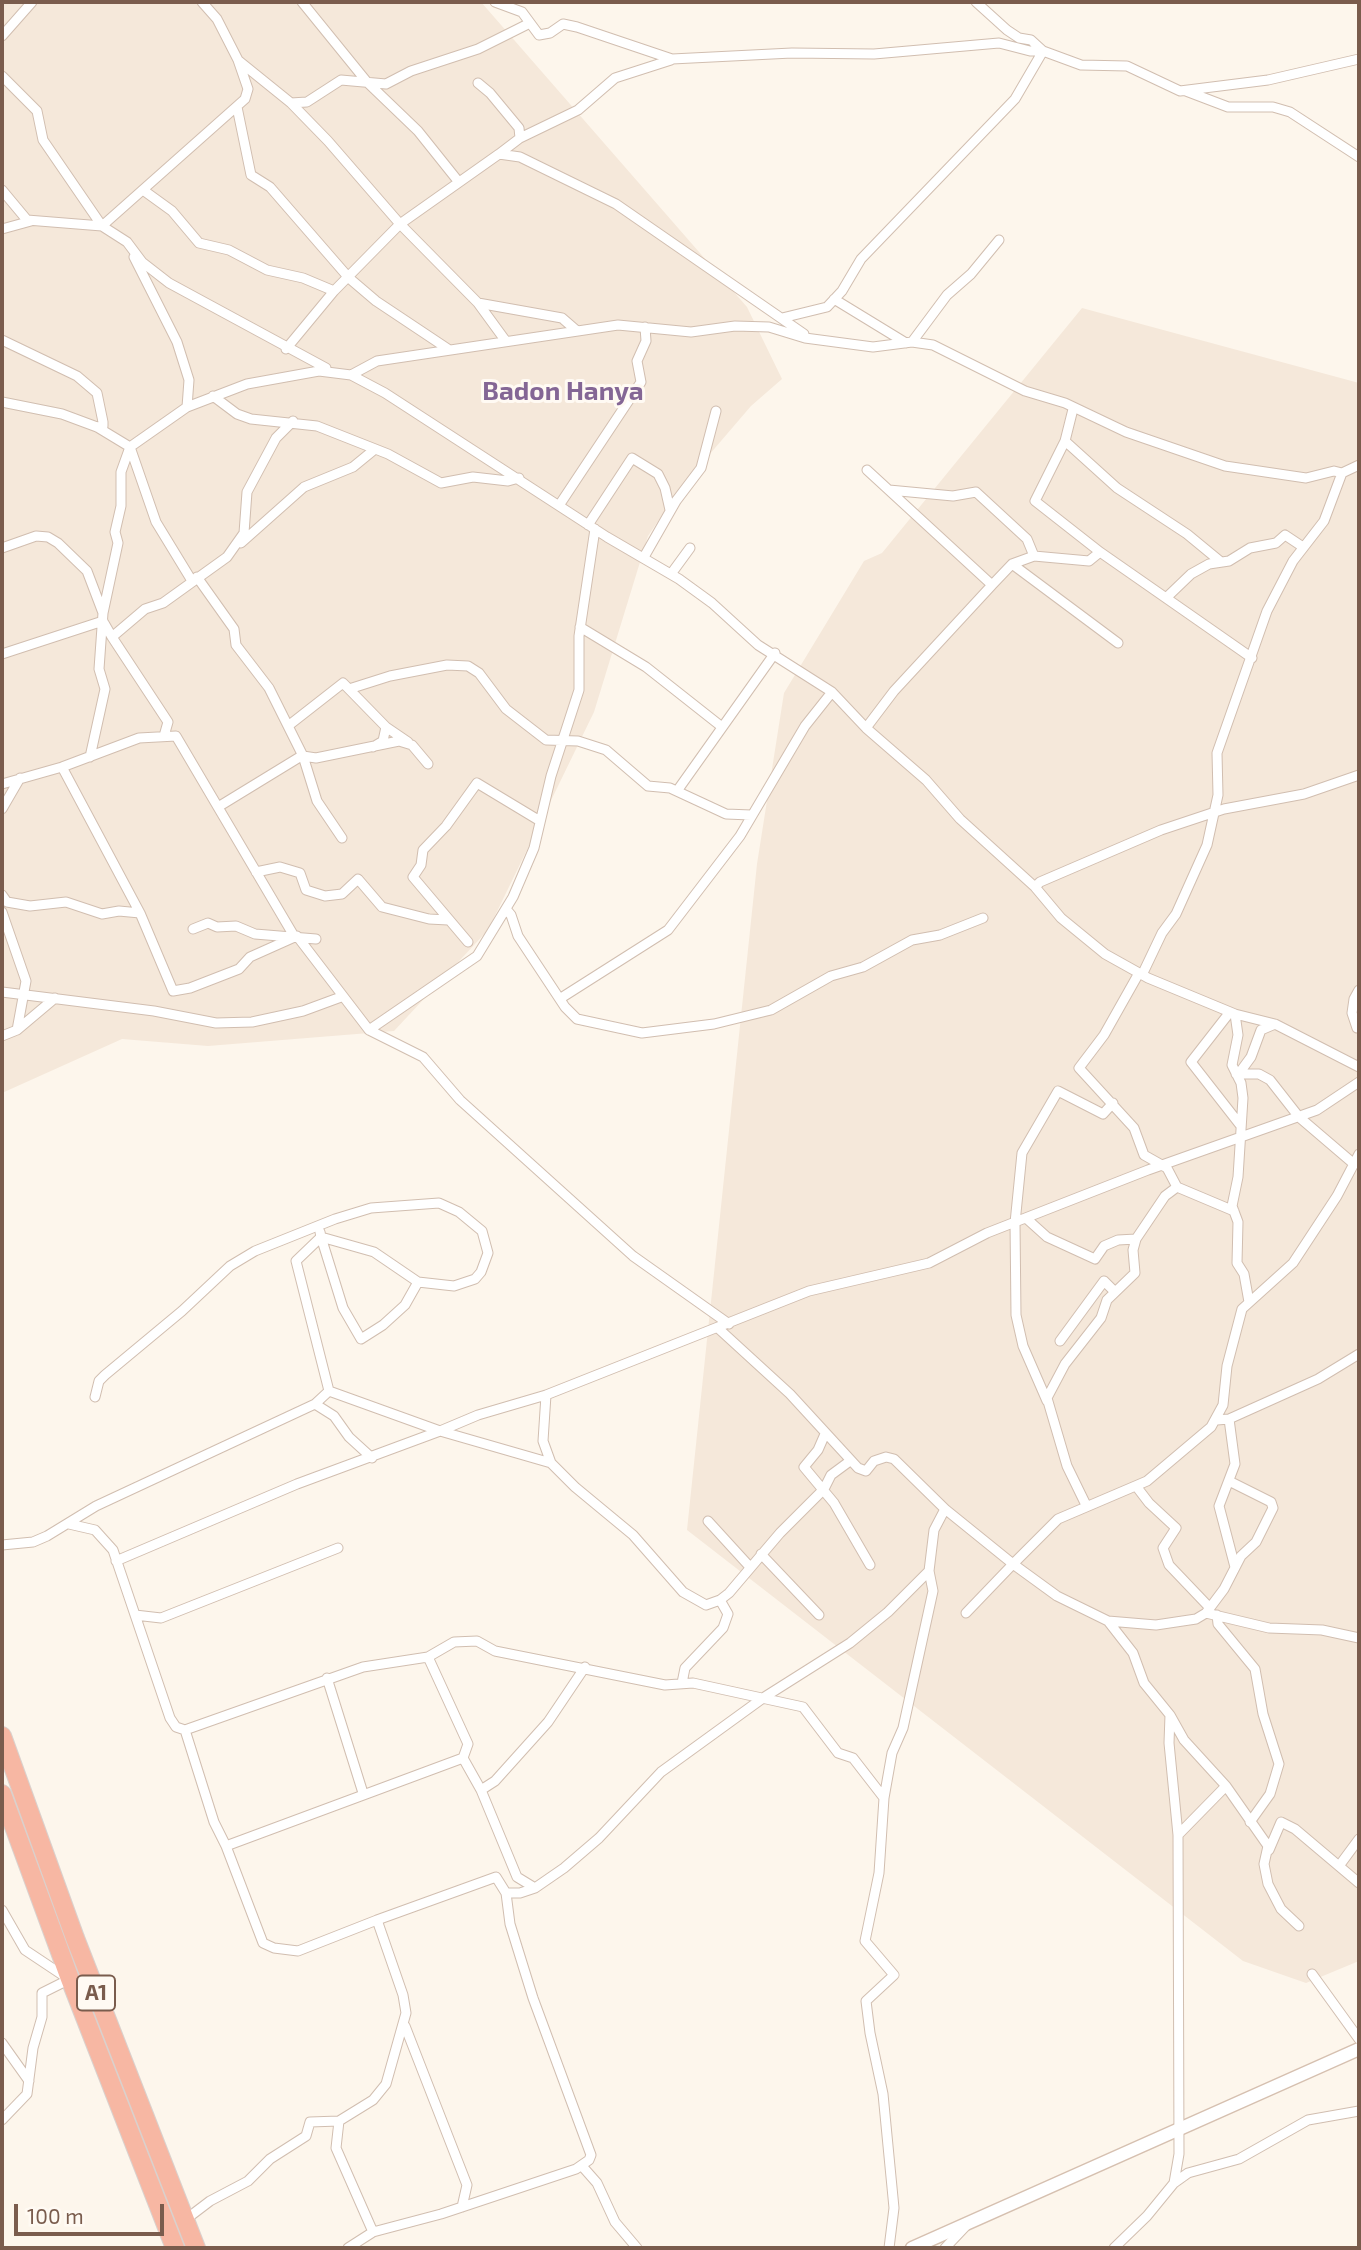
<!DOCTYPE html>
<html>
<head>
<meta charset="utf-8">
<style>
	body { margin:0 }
	#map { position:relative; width:1361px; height:2250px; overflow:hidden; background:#fdf6ec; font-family:"Exo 2",sans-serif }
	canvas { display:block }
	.frame { position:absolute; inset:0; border:4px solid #7a5c4d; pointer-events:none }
	.scale { position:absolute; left:14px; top:2204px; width:150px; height:32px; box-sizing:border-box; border:4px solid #7a5c4d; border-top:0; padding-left:9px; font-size:21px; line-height:24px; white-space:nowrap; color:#7a5c4d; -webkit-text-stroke:5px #fffaf3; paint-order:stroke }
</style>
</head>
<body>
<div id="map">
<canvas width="1361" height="2250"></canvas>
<div class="frame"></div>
<div class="scale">100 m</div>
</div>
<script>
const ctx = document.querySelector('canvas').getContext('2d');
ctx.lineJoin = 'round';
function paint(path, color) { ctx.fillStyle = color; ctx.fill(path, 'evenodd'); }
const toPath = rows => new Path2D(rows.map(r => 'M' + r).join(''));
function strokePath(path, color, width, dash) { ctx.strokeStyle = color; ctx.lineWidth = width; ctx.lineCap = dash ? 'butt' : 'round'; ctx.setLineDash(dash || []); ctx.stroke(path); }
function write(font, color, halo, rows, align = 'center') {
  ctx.font = font + ' "Exo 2",sans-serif'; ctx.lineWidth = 6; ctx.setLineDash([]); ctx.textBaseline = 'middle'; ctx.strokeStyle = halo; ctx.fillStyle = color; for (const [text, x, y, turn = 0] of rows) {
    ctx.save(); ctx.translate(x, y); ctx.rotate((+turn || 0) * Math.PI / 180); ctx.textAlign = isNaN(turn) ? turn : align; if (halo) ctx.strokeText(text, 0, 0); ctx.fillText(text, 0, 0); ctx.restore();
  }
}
const residential = toPath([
	[2,2,481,2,747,307,782,379,751,406,679,490,648,536,594,712,488,930,394,1031,208,1046,122,1039,2,1093],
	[1082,308,1359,383,1359,1961,1306,1983,1243,1961,687,1530,757,864,784,693,864,561,882,553]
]);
const street = toPath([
	[302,2,367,82,418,131,458,181],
	[495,2,522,12,539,35,550,33,563,24,577,27,672,59,792,53,874,54,999,43,1030,51,1043,51,1081,65,1127,66,1180,91,1268,80,1359,59],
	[2,36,32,2],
	[239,61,291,103,328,141,400,224,478,303,505,340],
	[2,76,37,111,43,140,102,226,245,99,248,89,238,60,217,19,202,2],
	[478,83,490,93,519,128,520,138],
	[1186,91,1228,107,1273,107,1290,112,1359,157],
	[291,103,307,102,341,80,386,84,411,71,478,49,530,23],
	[237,107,251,175,270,187,349,278,376,301,448,349],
	[499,154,520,138,578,110,615,78,671,60],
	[2,190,27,220,102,226,127,242,142,262,169,283,326,368],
	[143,190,172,211,199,243,229,250,267,270,303,278,334,291],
	[2,229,31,221],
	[134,257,177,342,189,380,187,407],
	[834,299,906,343],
	[478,303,562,318,577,331],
	[782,318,827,307,842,291,861,259,1015,99,1043,51,1031,40,1019,38,1007,30,976,2],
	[2,340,77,376,97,393,103,422,103,426,97,427],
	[912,342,947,295,971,274,999,240],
	[286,349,334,291,400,224,499,154,520,157,616,204,804,334],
	[351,375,377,361,618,325,691,332,735,326,769,327,805,338,873,347,912,342,933,345,1025,391,1065,403,1126,432,1225,466,1306,478,1334,471,1342,473,1359,465],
	[213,396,237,414,251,419,317,426,388,454,441,483,473,477,508,481,519,478],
	[2,402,62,414,97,427,130,447,187,407,247,384,319,371,351,375,385,393,607,537,679,579,712,603,758,645,832,692,866,728,926,780,960,819,1035,887,1061,918,1105,954,1148,978,1235,1014,1275,1024,1359,1067],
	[1073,409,1065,441,1035,501,1100,552],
	[1065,441,1117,488,1187,534,1221,562],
	[889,490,953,496,976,492,1027,539,1034,556],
	[560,504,641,382,637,361,646,341,645,327],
	[588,525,632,458,658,474,665,488,670,510],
	[241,543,304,487,353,467,375,449],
	[2,548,36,536,48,537,58,543,87,571,103,613],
	[644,557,676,501,701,468,716,411],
	[1012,564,1034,556,1089,561,1100,552,1166,598,1191,574,1209,564,1229,561,1250,548,1276,543,1285,535,1303,547],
	[671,574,690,548],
	[197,577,234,629,236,645,269,688,303,756,317,801,342,838],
	[992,585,1012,564,1118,643],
	[1166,598,1252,658],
	[104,623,112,637,145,609,163,603,227,557,244,533,247,492,276,438,293,421],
	[580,627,646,667,722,727],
	[112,637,168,722,164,736],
	[2,654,103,621],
	[349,689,390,676,447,665,468,666,479,673,506,709,546,740,578,741,606,750,648,786,670,788,726,814,751,815],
	[288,726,343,683,386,727,383,741,373,747],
	[386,727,408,742],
	[866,728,894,691,992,585,867,470],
	[303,756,316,758,399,741,412,745,428,764],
	[90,757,105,689,99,669,103,613,118,543,115,532,121,506,121,472,130,447,156,522,192,581],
	[62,767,140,913,173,991,190,988,239,969,250,957,297,936,369,1030,477,956,513,897,534,848,551,776,579,690,579,636,595,529],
	[2,784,62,767,139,738,176,736,294,936],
	[677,791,775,653],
	[218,807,303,755],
	[2,809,20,778],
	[256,872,280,867,300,873,306,890,325,896,342,894,358,879,382,907,429,919,448,920],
	[1035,887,1040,882,1161,830,1224,809,1304,794,1359,775],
	[2,895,7,902,30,906,66,902,102,914,119,911,140,913],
	[506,909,511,915,518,936,565,1007,577,1019,642,1033,714,1024,771,1010,831,976,863,967,912,940,940,935,983,918],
	[2,912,26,981,17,1030],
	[193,929,208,923,217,927,236,926,255,934,316,939],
	[468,942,413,877,421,865,423,850,446,826,477,783,540,821],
	[1142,975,1162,933,1176,914,1207,845,1218,795,1217,753,1267,611,1293,561,1324,521,1342,473],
	[2,992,154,1011,216,1023,252,1022,303,1011,341,997],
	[561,998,668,930,740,836,805,726,832,692],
	[1230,1012,1191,1062,1241,1126],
	[1235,1014,1238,1035,1232,1065,1241,1083,1243,1098,1238,1177,1232,1206,1238,1222,1237,1263,1244,1274,1249,1302],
	[1357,1028,1352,1013,1354,999,1359,990],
	[369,1030,423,1057,460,1100,633,1256,729,1324],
	[2,1036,17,1030,55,998],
	[1240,1072,1251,1057,1261,1030,1275,1024],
	[1236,1074,1259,1074,1270,1080,1299,1117,1354,1164],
	[1177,1187,1234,1211],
	[1027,1219,1047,1237,1095,1259,1104,1246,1118,1240,1136,1239],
	[320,1232,321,1237,296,1261,329,1391],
	[719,1329,790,1394,858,1468,866,1471,874,1461,886,1457,894,1459,945,1509],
	[1060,1341,1104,1281,1115,1292],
	[546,1395,543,1441,551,1463],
	[95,1397,99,1381,105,1375,182,1311,230,1266,255,1251,335,1219,371,1208,439,1203,459,1212,482,1231,488,1253,481,1272,475,1279,454,1286,418,1282,405,1305,383,1325,361,1339,343,1308,321,1237,374,1252,418,1282],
	[1047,1401,1023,1346,1016,1315,1015,1223,1022,1153,1058,1091,1103,1114,1113,1103],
	[315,1404,334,1416,349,1437,372,1458],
	[1229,1419,1235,1464,1219,1506,1235,1567],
	[1217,1420,1229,1419,1318,1379,1359,1354],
	[825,1434,818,1450,804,1467,834,1503,870,1565],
	[1136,1486,1149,1503,1176,1528,1163,1548,1169,1565,1210,1608],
	[1086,1505,1067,1466,1047,1398,1065,1364,1101,1318,1107,1300,1135,1273,1133,1250,1136,1239,1165,1196,1177,1187,1167,1168,1144,1155,1134,1128,1079,1068,1104,1035,1139,973],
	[708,1521,750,1567],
	[69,1524,95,1530,113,1550,170,1718,176,1727,185,1730,363,1667,428,1657,454,1642,477,1641,495,1651,665,1685,693,1683,803,1707,838,1753,853,1758,884,1798],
	[2,1545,33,1542,47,1536,96,1506,315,1404,329,1391,440,1431,478,1415,546,1395,809,1291,929,1263,987,1233,1148,1170,1317,1110,1359,1082],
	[761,1554,819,1615],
	[116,1561,297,1484,440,1431,551,1463,575,1487,633,1535,683,1592,706,1605,720,1600,729,1593,780,1533,824,1489,831,1475,850,1461],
	[966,1613,1013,1564,1057,1596,1108,1621,1156,1625,1196,1619,1206,1613,1269,1628,1322,1630,1359,1638],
	[1206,1613,1224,1589,1241,1556,1256,1542,1273,1508,1271,1502,1229,1481],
	[135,1615,161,1618,338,1548],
	[1217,1615,1218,1624,1255,1669,1263,1714,1279,1764,1270,1794,1250,1822],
	[1108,1621,1133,1653,1144,1683,1170,1715,1184,1740,1226,1786,1268,1846,1264,1864,1268,1884,1281,1909,1299,1926],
	[428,1657,468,1744,463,1758],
	[327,1678,363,1793],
	[682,1683,685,1668,723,1628,728,1614,720,1600],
	[185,1730,214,1822,226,1846,463,1758,481,1790,495,1781,548,1722,585,1667],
	[481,1790,517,1877,535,1888],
	[1178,1835,1226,1786],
	[226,1846,263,1943,274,1948,298,1951,377,1920],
	[1269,1850,1281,1822,1295,1829,1359,1883],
	[1339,1866,1359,1839],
	[2,1910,25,1950,67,1978],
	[1312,1974,1359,2039],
	[405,2026,467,2185,462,2207],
	[2,2043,29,2081],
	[2,2120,27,2094,33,2048,42,2017,42,1993,70,1979],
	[339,2121,336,2148,373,2232],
	[582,2166,597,2183,615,2222,637,2248],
	[1174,2183,1188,2173,1239,2159,1308,2120,1359,2111],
	[185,2220,210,2201,248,2181,270,2159,306,2136,310,2122,339,2121,373,2100,386,2084,406,2013,403,1995,377,1920,496,1877,506,1893,520,1893,535,1888,564,1868,599,1838,661,1772,763,1698,850,1643,888,1612,929,1571,934,1530,945,1509,1013,1564,1058,1519,1147,1481,1211,1427,1223,1405,1227,1366,1242,1309,1293,1263,1337,1196,1359,1154],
	[348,2248,373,2232,441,2214,576,2169,589,2160,591,2155,533,1998,510,1924,506,1893],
	[889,2248,894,2208,883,2094,870,2033,866,2001,894,1975,865,1941,879,1873,884,1798,892,1753,903,1728,933,1591,929,1571],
	[945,2248,965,2227],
	[1114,2248,1147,2216,1174,2183,1179,2154,1178,1835,1169,1743,1170,1715]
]);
const secondary = toPath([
	[912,2248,1359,2049]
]);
const highway = toPath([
	[2,1736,75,1938,196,2248],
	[2,1794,70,1979,175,2248]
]);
const shields = [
	[96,1993,38]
];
const shieldNames = [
	["A1",96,1993]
];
const quarterNames = [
	["Badon Hanya",563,391]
];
paint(residential, '#f5e8da');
strokePath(street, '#d1beb0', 11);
strokePath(secondary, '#d6c0b0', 15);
strokePath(highway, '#dad1cd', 20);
strokePath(street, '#fff', 9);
strokePath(secondary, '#fff', 12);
strokePath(highway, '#f7b7a3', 18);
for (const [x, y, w] of shields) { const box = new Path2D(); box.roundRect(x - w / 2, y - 17.5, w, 35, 5); ctx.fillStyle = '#fffaf3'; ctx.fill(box); strokePath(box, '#7a5c4d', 2); }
write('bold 21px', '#7a5c4d', null, shieldNames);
write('bold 26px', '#846695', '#fffaf3', quarterNames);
</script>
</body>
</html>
